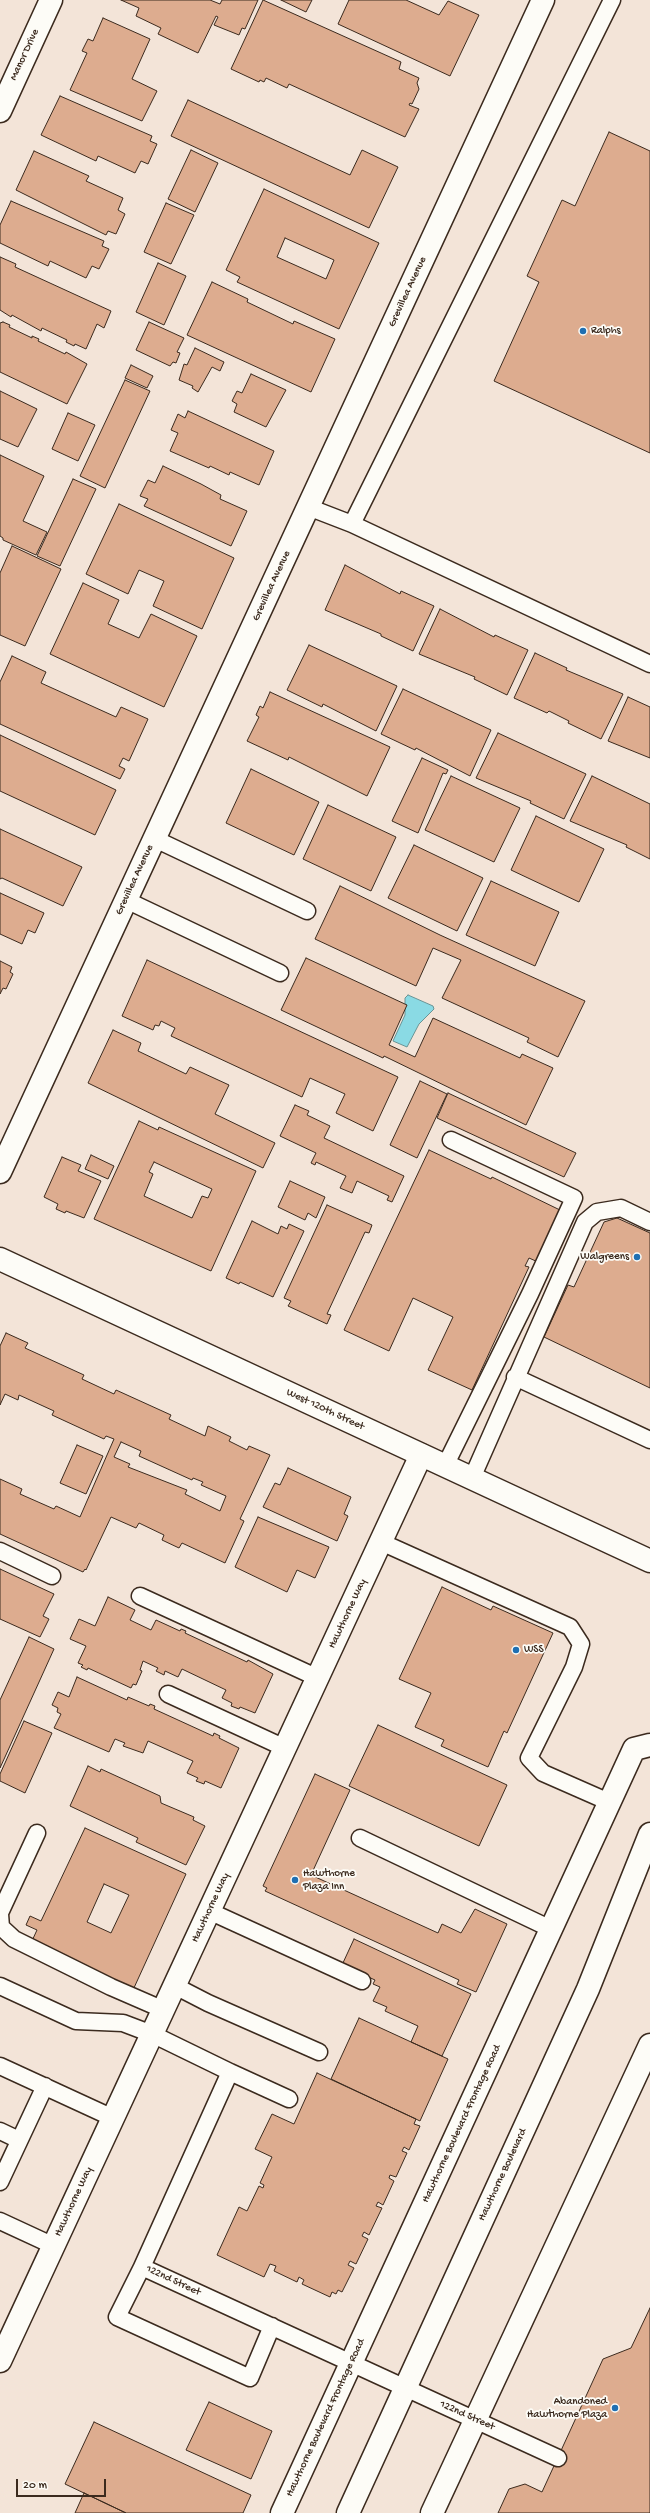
<!DOCTYPE html>
<html>
<head>
<meta charset="utf-8">
<style>
	body { margin:0 }
	#map { position:relative; width:650px; height:2513px; overflow:hidden; background:#f3e4d8; font-family:"Gochi Hand",sans-serif }
	canvas { display:block }
	.scale { position:absolute; left:16px; top:2479px; width:90px; height:18px; box-sizing:border-box; border:2px solid #3b2a1e; border-top:0; padding-left:5px; font-size:12px; line-height:14px; white-space:nowrap; color:#3b2a1e; -webkit-text-stroke:3px #fdfcf7; paint-order:stroke }
</style>
</head>
<body>
<div id="map">
<canvas width="650" height="2513"></canvas>
<div class="scale">20 m</div>
</div>
<script>
const ctx = document.querySelector('canvas').getContext('2d');
ctx.lineJoin = 'round';
function paint(path, color) { ctx.fillStyle = color; ctx.fill(path, 'evenodd'); }
const toPath = rows => new Path2D(rows.map(r => 'M' + r).join(''));
function strokePath(path, color, width, dash) { ctx.strokeStyle = color; ctx.lineWidth = width; ctx.lineCap = dash ? 'butt' : 'round'; ctx.setLineDash(dash || []); ctx.stroke(path); }
function write(font, color, halo, rows, align = 'center') {
  ctx.font = font + ' "Gochi Hand",sans-serif'; ctx.lineWidth = 3.5; ctx.setLineDash([]); ctx.textBaseline = 'middle'; ctx.strokeStyle = halo; ctx.fillStyle = color; for (const [text, x, y, turn = 0] of rows) {
    ctx.save(); ctx.translate(x, y); ctx.rotate((+turn || 0) * Math.PI / 180); ctx.textAlign = isNaN(turn) ? turn : align; if (halo) ctx.strokeText(text, 0, 0); ctx.fillText(text, 0, 0); ctx.restore();
  }
}
const water = toPath([
	[408,995,433,1006,434,1009,419,1024,407,1047,393,1041,405,1015,405,998,408,995]
]);
const building = toPath([
	[121,0,210,0,220,4,222,0,258,0,245,29,242,28,239,35,214,25,218,17,216,16,198,53,158,34,161,28,136,16,139,8,121,0],
	[263,0,401,62,399,69,419,78,417,83,419,89,412,104,410,103,409,105,419,109,405,137,289,84,287,88,266,78,264,82,260,80,259,82,231,69,263,0],
	[281,0,312,0,306,12,281,0],
	[349,0,406,0,439,15,448,1,479,15,450,76,338,24,349,0],
	[103,18,150,39,132,79,157,91,142,121,70,90,87,53,82,51,88,39,93,41,103,18],
	[60,96,152,136,150,141,157,144,148,164,141,161,135,173,98,156,96,161,41,135,60,96],
	[188,100,350,175,362,150,398,167,369,228,171,136,188,100],
	[609,132,650,151,650,453,494,381,539,282,527,276,562,200,575,206,609,132],
	[191,150,218,163,195,212,168,199,191,150],
	[34,151,89,176,86,181,123,198,118,210,125,214,116,234,108,231,106,235,16,190,34,151],
	[264,189,379,243,339,329,237,282,240,277,226,270,264,189],
	[285,238,334,260,326,279,277,257,285,238],
	[11,201,104,241,102,246,109,249,99,269,92,266,86,278,50,261,48,266,0,243,0,225,11,201],
	[166,203,194,215,171,264,144,252,166,203],
	[0,257,16,264,15,267,111,311,104,328,97,324,86,349,75,344,74,346,66,342,67,340,42,328,41,331,12,315,11,317,0,310,0,257],
	[158,263,186,276,164,325,136,312,158,263],
	[212,282,248,299,247,302,293,324,294,321,335,339,311,392,187,335,212,282],
	[3,322,10,325,9,327,32,338,32,336,39,339,38,341,65,354,66,352,87,364,67,404,0,372,0,323,3,322],
	[149,322,184,338,177,352,180,353,176,363,173,362,170,366,136,350,149,322],
	[195,348,224,362,220,371,212,367,198,392,192,388,193,386,179,380,184,364,187,365,195,348],
	[131,365,153,376,147,388,125,378,131,365],
	[251,374,286,390,266,427,234,412,237,404,232,401,237,391,242,393,251,374],
	[125,380,150,391,105,488,80,476,125,380],
	[0,391,37,409,18,447,0,439,0,391],
	[188,411,274,451,259,485,230,472,229,475,210,466,209,468,170,451,178,433,171,430,178,414,185,418,188,411],
	[68,413,95,425,78,461,52,449,68,413],
	[0,455,44,476,23,521,47,532,36,555,3,540,3,538,0,536,0,455],
	[163,466,201,484,221,495,220,499,247,511,231,546,144,506,148,499,140,496,148,480,155,483,163,466],
	[73,479,96,489,60,566,37,556,73,479],
	[119,504,234,558,202,629,153,606,164,581,139,570,128,594,86,574,119,504],
	[12,546,61,569,25,646,0,635,0,573,12,546],
	[345,565,400,594,401,591,434,606,413,651,381,636,381,634,325,610,345,565],
	[83,583,119,600,108,624,139,638,151,614,197,636,164,707,50,654,83,583],
	[440,609,494,637,495,635,528,650,507,695,474,679,475,677,419,654,440,609],
	[309,645,397,686,376,731,323,704,322,707,287,690,309,645],
	[535,653,567,668,566,670,623,694,601,739,568,723,569,721,549,711,547,713,514,698,535,653],
	[12,656,46,672,41,683,116,717,121,707,148,719,129,761,123,758,119,766,125,769,120,779,0,724,0,682,12,656],
	[403,689,491,730,470,776,416,748,415,750,381,734,403,689],
	[270,692,390,747,367,796,289,757,288,760,247,741,259,717,256,715,260,706,263,708,270,692],
	[628,697,650,707,650,758,608,741,628,697],
	[498,733,586,774,564,819,530,803,531,801,476,778,498,733],
	[0,735,116,790,95,835,0,791,0,735],
	[422,758,448,770,446,774,443,773,418,833,392,821,422,758],
	[251,769,319,802,294,855,226,823,251,769],
	[451,776,520,808,494,862,425,830,451,776],
	[592,776,650,804,650,859,626,847,627,845,570,821,592,776],
	[328,805,396,837,371,891,303,859,328,805],
	[536,816,604,849,579,902,511,870,536,816],
	[0,829,82,867,63,906,2,878,0,879,0,829],
	[414,845,483,878,457,931,388,898,414,845],
	[491,881,559,912,535,966,466,935,491,881],
	[340,886,440,935,585,1001,558,1057,527,1042,529,1038,442,998,461,960,433,948,416,986,315,939,340,886],
	[0,893,44,913,35,933,28,930,22,944,0,934,0,893],
	[306,958,407,1005,389,1045,415,1057,433,1018,520,1058,522,1054,553,1068,526,1125,384,1056,383,1058,281,1010,306,958],
	[147,960,398,1077,373,1131,336,1113,345,1094,310,1078,302,1097,171,1036,175,1028,161,1021,159,1026,155,1025,153,1030,122,1016,147,960],
	[0,961,12,967,10,972,13,974,6,989,3,988,0,994,0,961],
	[113,1030,141,1043,138,1051,186,1074,190,1067,229,1085,215,1114,275,1143,263,1168,88,1083,113,1030],
	[420,1081,447,1094,417,1158,390,1145,420,1081],
	[448,1093,576,1153,564,1177,437,1118,448,1093],
	[295,1105,309,1111,307,1115,330,1126,324,1138,404,1176,392,1202,387,1200,389,1196,357,1181,352,1193,340,1188,346,1176,316,1162,315,1165,311,1163,316,1153,280,1136,295,1105],
	[139,1121,158,1130,159,1127,256,1171,211,1271,94,1219,139,1121],
	[154,1162,212,1189,208,1198,202,1196,192,1218,144,1196,153,1174,149,1172,154,1162],
	[429,1150,491,1179,492,1177,562,1211,538,1262,529,1258,525,1266,529,1267,472,1390,428,1370,453,1317,413,1298,389,1351,344,1330,429,1150],
	[91,1155,114,1166,108,1179,85,1169,91,1155],
	[62,1157,81,1165,78,1171,101,1181,84,1218,66,1211,65,1213,56,1209,58,1204,44,1197,62,1157],
	[290,1181,325,1197,316,1218,308,1213,305,1220,278,1207,290,1181],
	[327,1205,372,1225,369,1233,365,1232,327,1314,331,1315,327,1324,288,1306,291,1301,284,1298,327,1205],
	[617,1218,650,1233,650,1388,544,1337,568,1285,574,1287,604,1222,617,1218],
	[252,1221,278,1234,281,1226,287,1229,289,1224,304,1231,273,1297,240,1282,239,1284,226,1278,252,1221],
	[6,1333,28,1343,25,1348,84,1375,82,1379,114,1394,116,1390,171,1415,169,1419,205,1436,208,1426,231,1437,229,1441,247,1450,249,1446,270,1455,240,1519,244,1521,225,1563,182,1543,179,1548,162,1540,164,1535,139,1523,136,1528,111,1517,86,1570,85,1569,83,1572,0,1534,0,1479,22,1489,20,1494,54,1509,56,1506,80,1517,114,1439,106,1436,104,1439,52,1415,54,1411,19,1395,18,1400,5,1394,0,1405,0,1346,6,1333],
	[121,1442,141,1451,139,1456,192,1480,193,1478,203,1482,201,1485,226,1496,220,1511,185,1494,187,1490,128,1467,130,1464,114,1457,121,1442],
	[77,1445,103,1456,86,1494,60,1483,77,1445],
	[288,1468,351,1497,344,1514,348,1516,337,1541,263,1507,275,1483,280,1485,288,1468],
	[258,1517,329,1547,315,1578,297,1570,287,1592,235,1567,258,1517],
	[0,1569,54,1594,43,1616,49,1619,40,1637,0,1619,0,1569],
	[442,1587,491,1610,493,1606,553,1633,507,1733,504,1731,488,1767,441,1746,444,1740,415,1727,431,1693,399,1679,442,1587],
	[108,1597,135,1610,130,1620,151,1630,156,1620,180,1631,181,1629,186,1631,185,1633,247,1662,248,1660,273,1674,255,1713,240,1707,239,1709,231,1706,232,1703,222,1698,226,1690,182,1669,178,1677,165,1671,164,1675,156,1671,158,1668,143,1661,140,1670,142,1671,136,1685,133,1684,131,1688,88,1668,87,1670,81,1667,83,1665,78,1663,86,1646,70,1639,79,1619,95,1626,108,1597],
	[29,1637,54,1649,0,1768,0,1700,29,1637],
	[77,1677,127,1700,128,1697,149,1706,150,1704,155,1706,154,1709,213,1736,214,1733,220,1736,219,1738,239,1748,221,1788,205,1781,204,1784,196,1781,198,1778,187,1773,193,1761,148,1741,143,1753,123,1746,125,1743,115,1739,109,1752,54,1728,61,1714,57,1712,58,1708,52,1705,58,1692,69,1697,77,1677],
	[24,1721,52,1733,25,1793,0,1781,0,1774,24,1721],
	[378,1725,507,1785,479,1846,349,1786,378,1725],
	[88,1766,100,1772,101,1769,160,1796,161,1803,194,1817,193,1820,205,1826,186,1865,136,1842,138,1838,70,1806,88,1766],
	[315,1774,350,1790,311,1875,438,1933,442,1924,461,1933,475,1909,507,1924,476,1992,457,1984,459,1980,265,1891,267,1888,263,1886,315,1774],
	[85,1828,186,1874,133,1990,31,1943,37,1930,26,1925,30,1916,41,1921,85,1828],
	[104,1884,129,1895,111,1933,87,1922,104,1884],
	[354,1939,471,1994,442,2056,411,2042,418,2026,385,2011,387,2007,373,2001,380,1987,373,1984,375,1980,342,1965,354,1939],
	[359,2018,448,2059,420,2121,331,2079,359,2018],
	[317,2073,416,2119,414,2124,420,2126,409,2150,404,2147,402,2151,407,2153,396,2177,390,2175,389,2178,394,2181,383,2205,378,2202,376,2206,382,2208,369,2235,364,2232,362,2236,368,2239,356,2264,350,2261,348,2265,354,2268,342,2292,338,2290,336,2294,332,2292,330,2297,302,2284,304,2280,299,2277,297,2282,274,2271,276,2266,270,2264,264,2277,217,2255,239,2207,247,2211,259,2186,263,2188,264,2185,260,2183,272,2157,255,2149,272,2114,294,2124,317,2073],
	[650,2308,650,2513,498,2513,509,2489,525,2484,542,2492,603,2359,631,2348,650,2308],
	[209,2402,272,2431,251,2479,186,2450,209,2402],
	[94,2422,251,2495,243,2513,126,2513,65,2484,94,2422],
	[84,2493,126,2513,75,2513,84,2493]
]);
const service = toPath([
	[308,507,352,524,650,664],
	[352,524,612,0],
	[155,839,307,911],
	[126,900,280,973],
	[515,1377,650,1440],
	[445,1466,530,1294,574,1198,451,1140],
	[472,1478,585,1222,597,1212,621,1208,650,1222],
	[381,1542,570,1627,581,1644,574,1667,529,1758,543,1773,609,1802],
	[0,1551,52,1576],
	[140,1596,318,1678],
	[168,1694,285,1748],
	[360,1838,551,1929],
	[209,1911,362,1981],
	[0,1913,37,1833],
	[0,1914,1,1927,14,1939,111,1987,164,2010],
	[0,1986,76,2021,123,2023,152,2034,230,2072,142,2267,558,2458],
	[175,1986,208,2003,319,2052],
	[0,2066,113,2118],
	[230,2072,289,2099],
	[0,2131,19,2140],
	[0,2182,45,2086],
	[0,2221,54,2246],
	[142,2267,117,2317,250,2378,272,2326]
]);
const minor = toPath([
	[0,111,51,0],
	[0,1172,543,0],
	[0,2361,421,1455],
	[282,2513,634,1749,650,1745]
]);
const secondary = toPath([
	[0,1259,650,1561]
]);
const primary = toPath([
	[348,2513,588,1989,650,1834],
	[432,2513,650,2045]
]);
const markers = [
	[583,331,4,"#1f6fb2"],
	[637,1257,4,"#1f6fb2"],
	[516,1650,4,"#1f6fb2"],
	[295,1880,4,"#1f6fb2"],
	[615,2408,4,"#1f6fb2"]
];
const streetNames = [
	["Manor Drive",25,55,-65],
	["Grevillea Avenue",408,292,-65],
	["Grevillea Avenue",272,586,-65],
	["Grevillea Avenue",135,880,-65],
	["West 120th Street",325,1410,25],
	["Hawthorne Way",348,1614,-65],
	["Hawthorne Way",211,1908,-65],
	["Hawthorne Boulevard Frontage Road",462,2124,-65],
	["Hawthorne Boulevard",503,2175,-65],
	["Hawthorne Way",74,2202,-65],
	["122nd Street",173,2281,25],
	["122nd Street",467,2416,24],
	["Hawthorne Boulevard Frontage Road",326,2418,-65]
];
const poiNames = [
	["Ralphs",591,331],
	["Walgreens",629,1257,"right"],
	["WSS",524,1650],
	["Hawthorne",303,1874],
	["Plaza Inn",303,1887],
	["Abandoned",607,2402,"right"],
	["Hawthorne Plaza",607,2415,"right"]
];
paint(water, '#8adae4');
strokePath(water, '#6a9495', 1);
paint(building, '#ddac8f');
strokePath(building, '#3b2a1e', 1);
strokePath(service, '#3b2a1e', 19);
strokePath(minor, '#3b2a1e', 25);
strokePath(secondary, '#3b2a1e', 25);
strokePath(primary, '#3b2a1e', 25);
strokePath(service, '#fdfcf7', 16);
strokePath(minor, '#fdfcf7', 22);
strokePath(secondary, '#fdfcf7', 22);
strokePath(primary, '#fdfcf7', 22);
for (const [x, y, r, color] of markers) { const dot = new Path2D(); dot.arc(x, y, r, 0, 2 * Math.PI); ctx.fillStyle = color; ctx.fill(dot); strokePath(dot, '#fdfcf7', 1.5); }
write('11px', '#3b2a1e', '#fdfcf7', streetNames);
write('11px', '#3b2a1e', '#fdfcf7', poiNames, 'left');
</script>
</body>
</html>
